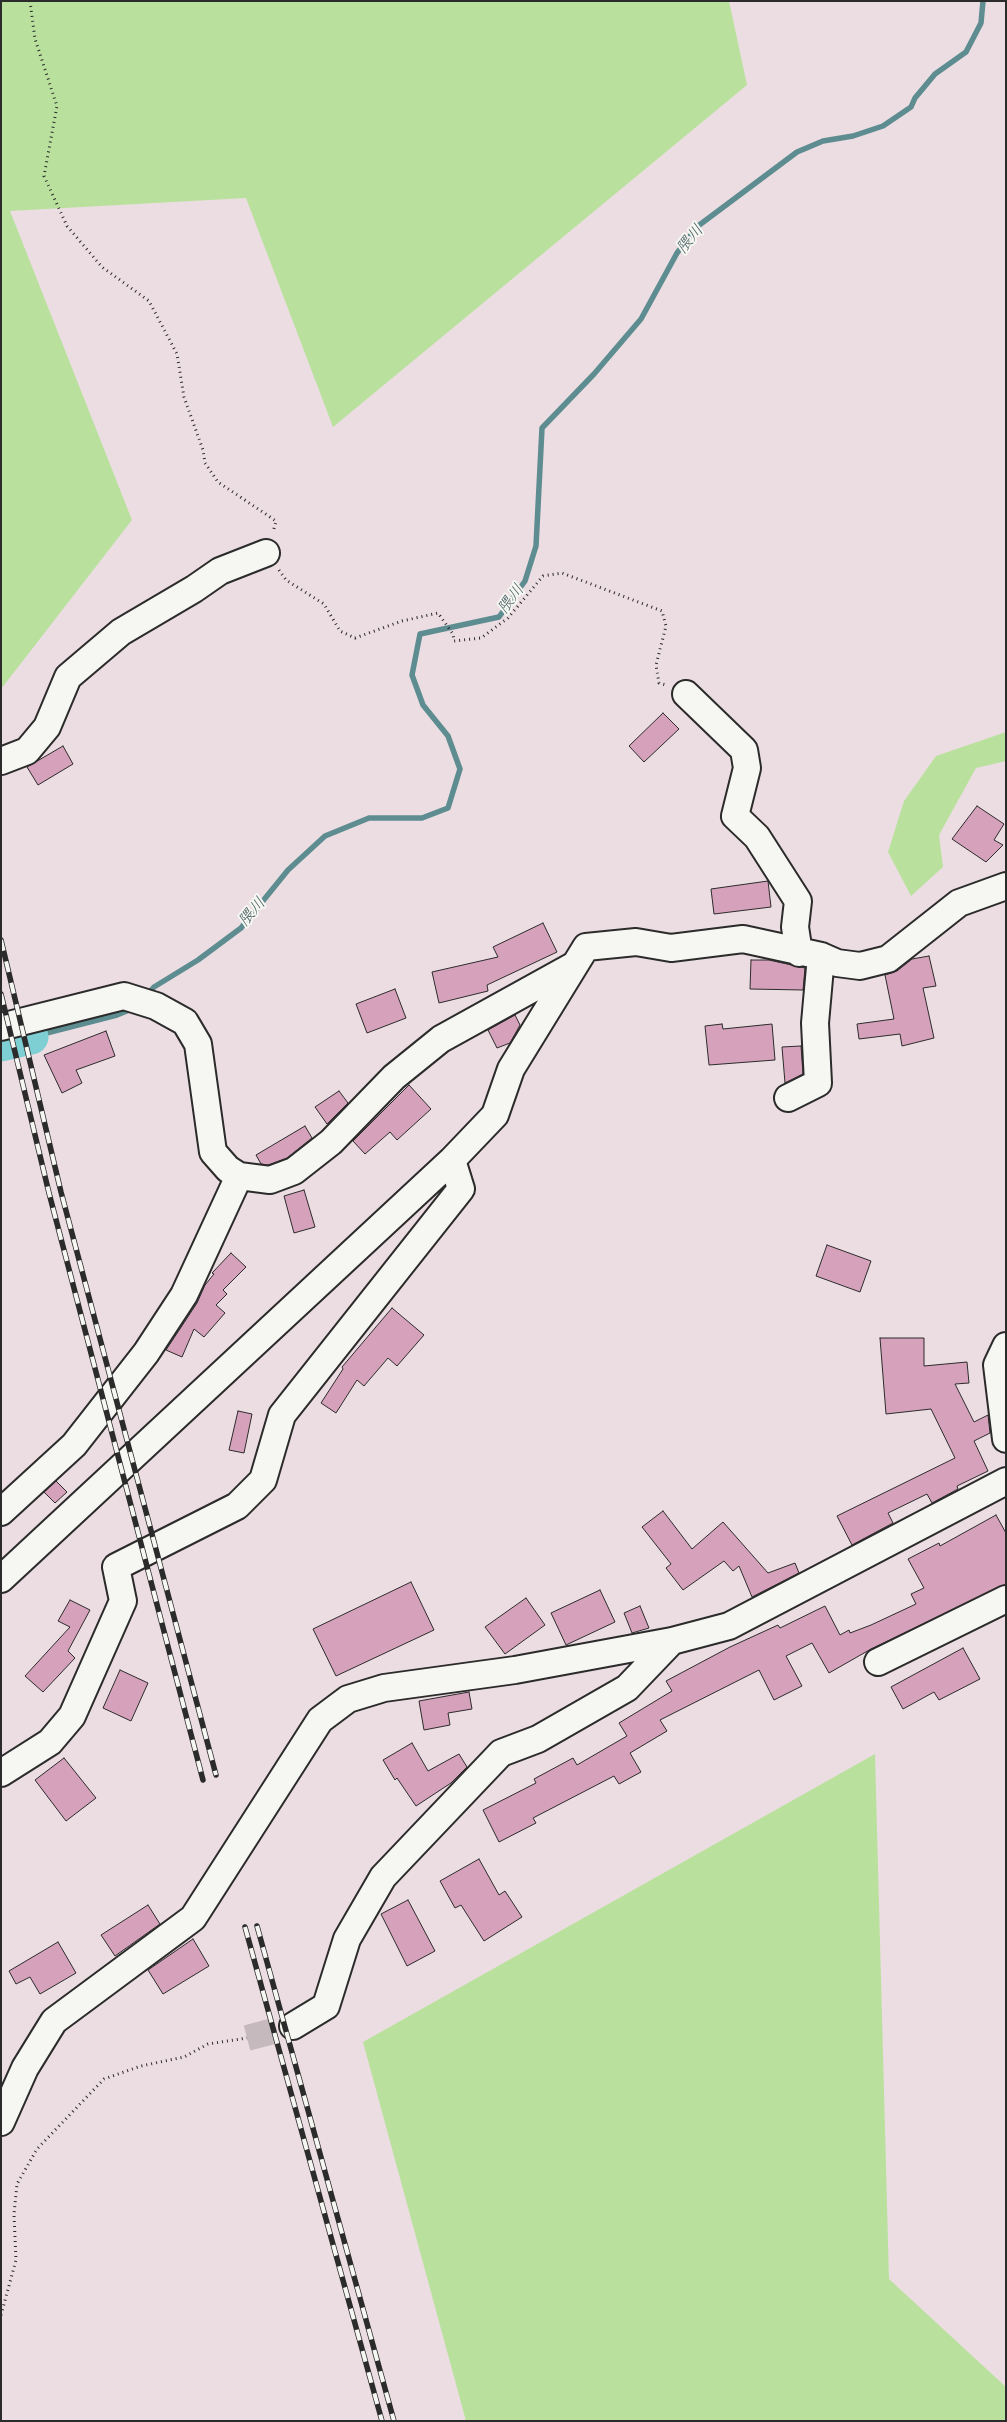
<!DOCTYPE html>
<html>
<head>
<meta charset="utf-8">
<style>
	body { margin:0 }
	#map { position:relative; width:1007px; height:2422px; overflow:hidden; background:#ecdde2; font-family:Delius,sans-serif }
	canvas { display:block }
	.frame { position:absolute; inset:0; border:2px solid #2b2b2b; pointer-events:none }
</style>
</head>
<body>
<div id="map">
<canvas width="1007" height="2422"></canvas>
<div class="frame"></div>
</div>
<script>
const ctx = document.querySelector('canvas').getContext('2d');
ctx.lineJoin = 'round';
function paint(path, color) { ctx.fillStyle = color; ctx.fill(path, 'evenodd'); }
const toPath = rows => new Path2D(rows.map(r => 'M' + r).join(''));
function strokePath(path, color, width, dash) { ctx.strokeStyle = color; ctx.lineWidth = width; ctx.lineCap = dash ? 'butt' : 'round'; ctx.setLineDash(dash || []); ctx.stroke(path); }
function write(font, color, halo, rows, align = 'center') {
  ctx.font = font + ' Delius,"Klee One",sans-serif'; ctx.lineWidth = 4; ctx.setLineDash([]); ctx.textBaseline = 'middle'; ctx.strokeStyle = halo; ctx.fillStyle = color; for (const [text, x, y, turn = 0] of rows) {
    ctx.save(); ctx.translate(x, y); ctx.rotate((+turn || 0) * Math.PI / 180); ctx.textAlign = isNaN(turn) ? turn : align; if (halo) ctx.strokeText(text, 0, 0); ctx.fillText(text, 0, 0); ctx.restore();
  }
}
const green = toPath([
	[1,1,729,1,747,85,333,427,246,198,10,211,132,520,1,689],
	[1006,732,1006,761,976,768,939,835,943,867,911,896,888,852,904,801,936,756],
	[875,1754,889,2279,1006,2387,1006,2421,466,2421,363,2042]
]);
const stream = toPath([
	[146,996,154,987,198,960,241,928,288,870,325,836,369,818,422,818,448,808,460,769,448,736,423,705,412,675,420,634,499,617,525,581,536,546,542,428,594,374,641,319,677,253,698,226,797,152,823,141,853,136,883,126,911,107,915,98,935,74,966,52,981,23,983,1],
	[31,1037,117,1015,134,1008]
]);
const river = toPath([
	[1,1044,31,1037]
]);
const building = toPath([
	[663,713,679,729,644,762,629,746,663,713],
	[63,746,73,764,38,785,27,767,63,746],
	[977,806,1004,824,994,840,1003,845,986,862,952,839,977,806],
	[768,881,771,907,714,914,711,889,768,881],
	[543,923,557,952,487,985,488,991,439,1003,432,972,498,957,493,947,543,923],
	[929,956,936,986,923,988,934,1038,902,1046,900,1034,859,1039,857,1024,894,1019,885,975,897,971,912,959,929,956],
	[751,960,769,960,805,968,803,990,750,989,751,960],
	[395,989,406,1018,367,1033,356,1004,395,989],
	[515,1015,520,1025,510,1043,497,1048,488,1030,515,1015],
	[722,1024,723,1029,772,1024,775,1060,709,1065,705,1026,722,1024],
	[106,1031,115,1056,76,1070,82,1083,62,1093,44,1055,106,1031],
	[801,1046,803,1074,785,1083,782,1047,801,1046],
	[409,1085,431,1109,397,1140,390,1132,365,1154,353,1141,409,1085],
	[339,1091,348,1103,327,1124,315,1107,339,1091],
	[305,1126,312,1138,287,1158,268,1165,261,1164,256,1155,305,1126],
	[304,1190,315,1227,294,1233,284,1196,304,1190],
	[827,1245,871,1261,860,1292,816,1276,827,1245],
	[231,1253,246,1267,223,1290,227,1294,216,1305,225,1313,204,1337,194,1329,182,1357,166,1350,197,1303,205,1285,214,1274,212,1273,231,1253],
	[392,1308,424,1335,397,1366,388,1358,364,1386,357,1380,336,1413,321,1403,343,1369,342,1367,392,1308],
	[880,1338,924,1338,924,1366,967,1362,969,1383,955,1384,974,1422,988,1415,990,1433,974,1441,988,1471,957,1486,958,1489,932,1503,927,1494,888,1513,893,1523,852,1545,837,1516,955,1458,931,1409,886,1414,880,1338],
	[238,1411,252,1414,244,1453,229,1450,238,1411],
	[56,1481,67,1492,55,1503,44,1492,56,1481],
	[663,1511,692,1549,723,1522,768,1573,795,1563,799,1573,752,1597,739,1566,733,1571,724,1561,683,1590,666,1568,671,1564,642,1527,663,1511],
	[996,1515,1006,1533,1006,1584,871,1649,829,1673,812,1643,786,1656,802,1686,774,1700,759,1670,660,1720,667,1731,630,1753,641,1772,619,1784,614,1776,533,1818,536,1823,499,1842,483,1810,536,1783,534,1779,573,1758,577,1765,627,1736,619,1723,672,1691,666,1681,730,1647,778,1625,780,1628,825,1606,840,1635,849,1630,850,1633,871,1625,916,1604,911,1594,924,1588,908,1559,939,1543,940,1546,996,1515],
	[411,1582,434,1630,336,1676,313,1629,411,1582],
	[600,1590,615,1622,566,1645,551,1613,600,1590],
	[526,1598,545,1625,505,1654,485,1627,526,1598],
	[70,1600,90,1610,68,1651,75,1658,43,1692,25,1676,70,1627,58,1621,70,1600],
	[640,1606,649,1628,632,1633,624,1613,640,1606],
	[963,1648,980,1679,939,1700,934,1692,903,1709,891,1687,963,1648],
	[120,1670,148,1683,131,1721,103,1708,120,1670],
	[469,1692,472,1709,448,1713,450,1725,424,1730,419,1701,469,1692],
	[412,1743,428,1771,459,1754,467,1767,451,1783,416,1806,397,1778,395,1780,383,1760,412,1743],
	[64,1758,96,1798,66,1821,35,1780,64,1758],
	[479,1859,499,1895,505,1891,522,1917,484,1941,461,1905,455,1908,440,1881,479,1859],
	[408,1900,435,1951,407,1966,381,1914,408,1900],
	[148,1905,160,1924,115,1956,101,1935,148,1905],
	[193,1939,209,1966,163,1994,148,1970,193,1939],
	[58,1942,76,1973,40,1994,30,1977,16,1984,9,1971,58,1942]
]);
const minorTunnel = toPath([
	[247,2038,293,2026]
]);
const path = toPath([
	[30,1,35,39,57,106,44,176,67,226,102,267,149,301,177,354,184,397,203,450,205,463,218,482,276,521,273,532],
	[279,570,286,580,324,604,340,631,355,638,402,621,438,613,453,634,454,641,481,638,508,618,543,576,562,573,662,611,666,626,656,665,659,683,666,685],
	[1,2315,16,2260,14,2214,17,2184,37,2149,104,2079,141,2066,184,2057,208,2044,247,2038]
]);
const minor = toPath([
	[686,694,744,750,747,768,735,816,757,837,798,901,795,927,799,953],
	[1,761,27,751,47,727,68,677,121,632,194,589,220,571,266,553],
	[1,1027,124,996,156,1006,185,1022,198,1044,213,1152,228,1169,239,1176,270,1180,294,1171,331,1142,394,1077,441,1039,573,966],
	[788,1098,818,1083,815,1023,821,956],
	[1006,1346,997,1365,1006,1439],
	[1,1512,74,1445,146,1353,184,1295,239,1176],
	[1,1579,452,1160,495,1115,511,1069,586,947,636,942,671,948,743,939,821,956,837,963,860,966,888,959,959,903,1006,886],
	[878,1662,1006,1599],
	[1,1773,50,1742,72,1716,123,1601,116,1567,237,1506,263,1480,282,1415,461,1189,452,1160],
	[293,2026,326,2006,347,1939,383,1877,501,1753,538,1739,627,1688,672,1641],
	[1,2122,25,2068,54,2021,193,1918,320,1720,348,1699,384,1688,515,1670,672,1641,729,1626,1006,1481]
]);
const rail = toPath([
	[1,940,61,1192,216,1775],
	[1,994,49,1193,203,1780],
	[257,1926,394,2421],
	[245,1927,382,2421]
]);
const waterNames = [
	["隈川",690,239,-50],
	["隈川",511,599,-53],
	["隈川",252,912,-49]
];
paint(green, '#b9e19d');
strokePath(stream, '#5d8d90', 5.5);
strokePath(river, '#7ecfd4', 35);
paint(building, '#d6a2bb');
strokePath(building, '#2b2b2b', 1);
strokePath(minorTunnel, '#c5b9bd', 26, [26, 13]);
strokePath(minor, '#2b2b2b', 30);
strokePath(path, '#2b2b2b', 3, [1, 4]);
strokePath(minor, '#f6f6f2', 26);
strokePath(rail, '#2b2b2b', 5.5);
strokePath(rail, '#f6f6f2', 4, [11]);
write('italic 16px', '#445c5e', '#f6f6f2', waterNames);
</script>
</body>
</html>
